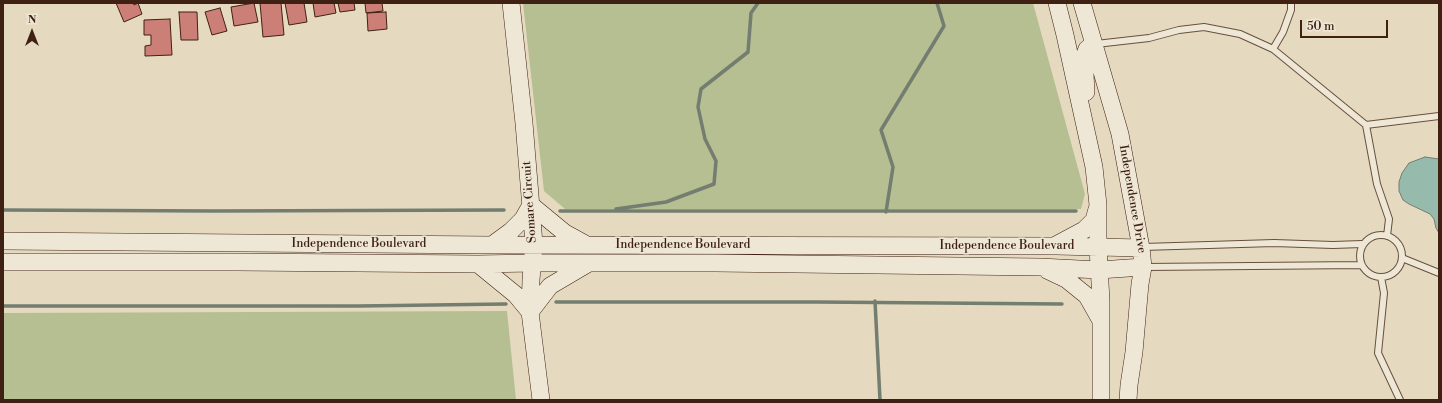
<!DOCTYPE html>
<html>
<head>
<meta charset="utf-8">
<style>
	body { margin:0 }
	#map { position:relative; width:1442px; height:403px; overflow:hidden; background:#e5dabf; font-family:"Libre Bodoni",serif }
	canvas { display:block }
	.frame { position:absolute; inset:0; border:4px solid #3f2114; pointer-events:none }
	.north { position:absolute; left:12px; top:12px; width:40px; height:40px; -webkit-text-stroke:3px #eee7d5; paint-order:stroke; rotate:0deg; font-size:11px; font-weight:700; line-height:16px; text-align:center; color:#3f2114 }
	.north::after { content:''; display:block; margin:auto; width:14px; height:18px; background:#3f2114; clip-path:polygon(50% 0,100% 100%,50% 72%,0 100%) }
	.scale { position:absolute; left:1300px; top:20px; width:88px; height:18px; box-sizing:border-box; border:2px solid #3f2114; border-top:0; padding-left:5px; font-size:12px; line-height:14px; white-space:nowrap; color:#3f2114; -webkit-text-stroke:3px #eee7d5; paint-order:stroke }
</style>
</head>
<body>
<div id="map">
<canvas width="1442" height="403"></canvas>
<div class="frame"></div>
<div class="north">N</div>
<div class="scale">50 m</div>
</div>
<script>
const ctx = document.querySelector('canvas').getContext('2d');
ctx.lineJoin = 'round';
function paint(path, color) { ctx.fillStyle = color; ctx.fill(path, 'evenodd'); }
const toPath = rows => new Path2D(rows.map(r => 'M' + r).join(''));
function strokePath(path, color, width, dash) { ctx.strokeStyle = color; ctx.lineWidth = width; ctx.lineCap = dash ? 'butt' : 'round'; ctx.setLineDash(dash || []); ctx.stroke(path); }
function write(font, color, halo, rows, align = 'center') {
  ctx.font = font + ' "Libre Bodoni",serif'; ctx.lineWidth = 3; ctx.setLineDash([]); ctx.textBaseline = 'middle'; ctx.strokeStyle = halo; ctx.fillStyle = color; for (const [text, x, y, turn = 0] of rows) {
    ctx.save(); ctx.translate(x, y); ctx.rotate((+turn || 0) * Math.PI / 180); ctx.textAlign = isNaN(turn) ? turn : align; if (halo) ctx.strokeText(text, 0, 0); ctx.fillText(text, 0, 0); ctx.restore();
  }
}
const green = toPath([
	[523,3,1033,3,1085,194,1081,209,565,209,544,191],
	[507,311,516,400,3,400,3,313]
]);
const water = toPath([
	[1425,157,1439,159,1439,233,1436,228,1434,219,1430,214,1409,204,1403,200,1399,191,1399,182,1402,173,1409,163,1425,157]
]);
const stream = toPath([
	[616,209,666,202,714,184,716,161,705,139,698,107,701,89,748,52,751,13,758,3],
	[3,210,215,211,504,210],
	[560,211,1076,211],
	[886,212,893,167,881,130,944,26,937,3],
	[875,301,880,400],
	[556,302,816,302,1062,304],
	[3,306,359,306,506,304]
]);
const building = toPath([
	[116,3,133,3,134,5,138,3,142,14,124,22,116,3],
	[254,3,258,22,234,26,231,7,254,3],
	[260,3,281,3,284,35,263,37,260,3],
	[285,3,304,3,307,22,289,25,285,3],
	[313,3,334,3,336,13,315,17,313,3],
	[338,3,354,3,355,10,340,12,338,3],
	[365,3,382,3,383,11,366,13,365,3],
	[220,8,227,31,212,35,205,12,220,8],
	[179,12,197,12,198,40,181,40,179,12],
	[386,12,387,29,368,31,367,13,386,12],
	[170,19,172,55,145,56,145,46,151,45,151,35,144,35,144,20,170,19]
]);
const lane = toPath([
	[1096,44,1149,38,1179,30,1204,27,1240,34,1273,49,1366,125,1439,116],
	[1273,49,1283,32,1291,10,1291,3],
	[1366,125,1377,184,1389,219,1387,236],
	'1360 256a21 21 0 1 1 42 0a21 21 0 1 1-42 0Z',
	[1143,247,1274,243,1333,245,1362,244],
	[1402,258,1439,273],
	[1145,267,1361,265],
	[1381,277,1384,293,1378,353,1400,400]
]);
const secondary = toPath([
	[511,3,524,123,534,244,531,280,530,312,541,400],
	[1057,3,1065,35,1094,167,1098,205,1098,247,1101,301,1101,400],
	[1082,3,1120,134,1141,248,1143,267,1140,284,1134,352,1129,385,1128,400],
	[1086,92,1084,57,1087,49,1094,44],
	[531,205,565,233,585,244],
	[3,241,492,245,1056,246,1141,248],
	[492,245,511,231,523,219,531,205],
	[1056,245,1084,230,1094,220,1097,209],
	[3,262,237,262,478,264,533,263,715,263,1040,267,1099,270,1143,267],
	[478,264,516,295,530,312],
	[1047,270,1066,279,1087,296,1100,319],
	[530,312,550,286,589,263]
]);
const streetNames = [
	["Independence Drive",1132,199,80],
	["Somare Circuit",530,202,-94],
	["Independence Boulevard",359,244],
	["Independence Boulevard",683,245],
	["Independence Boulevard",1007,246]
];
paint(green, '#b6bf91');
paint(water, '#96bbad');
strokePath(water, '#737d70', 1);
strokePath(stream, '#737d70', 3.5);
paint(building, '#cc7f76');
strokePath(building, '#3f2114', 1);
strokePath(lane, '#684f3f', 8);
strokePath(secondary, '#3f2114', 18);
strokePath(lane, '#eee7d5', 6);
strokePath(secondary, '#eee7d5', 17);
write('12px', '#3f2114', '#eee7d5', streetNames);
</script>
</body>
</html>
